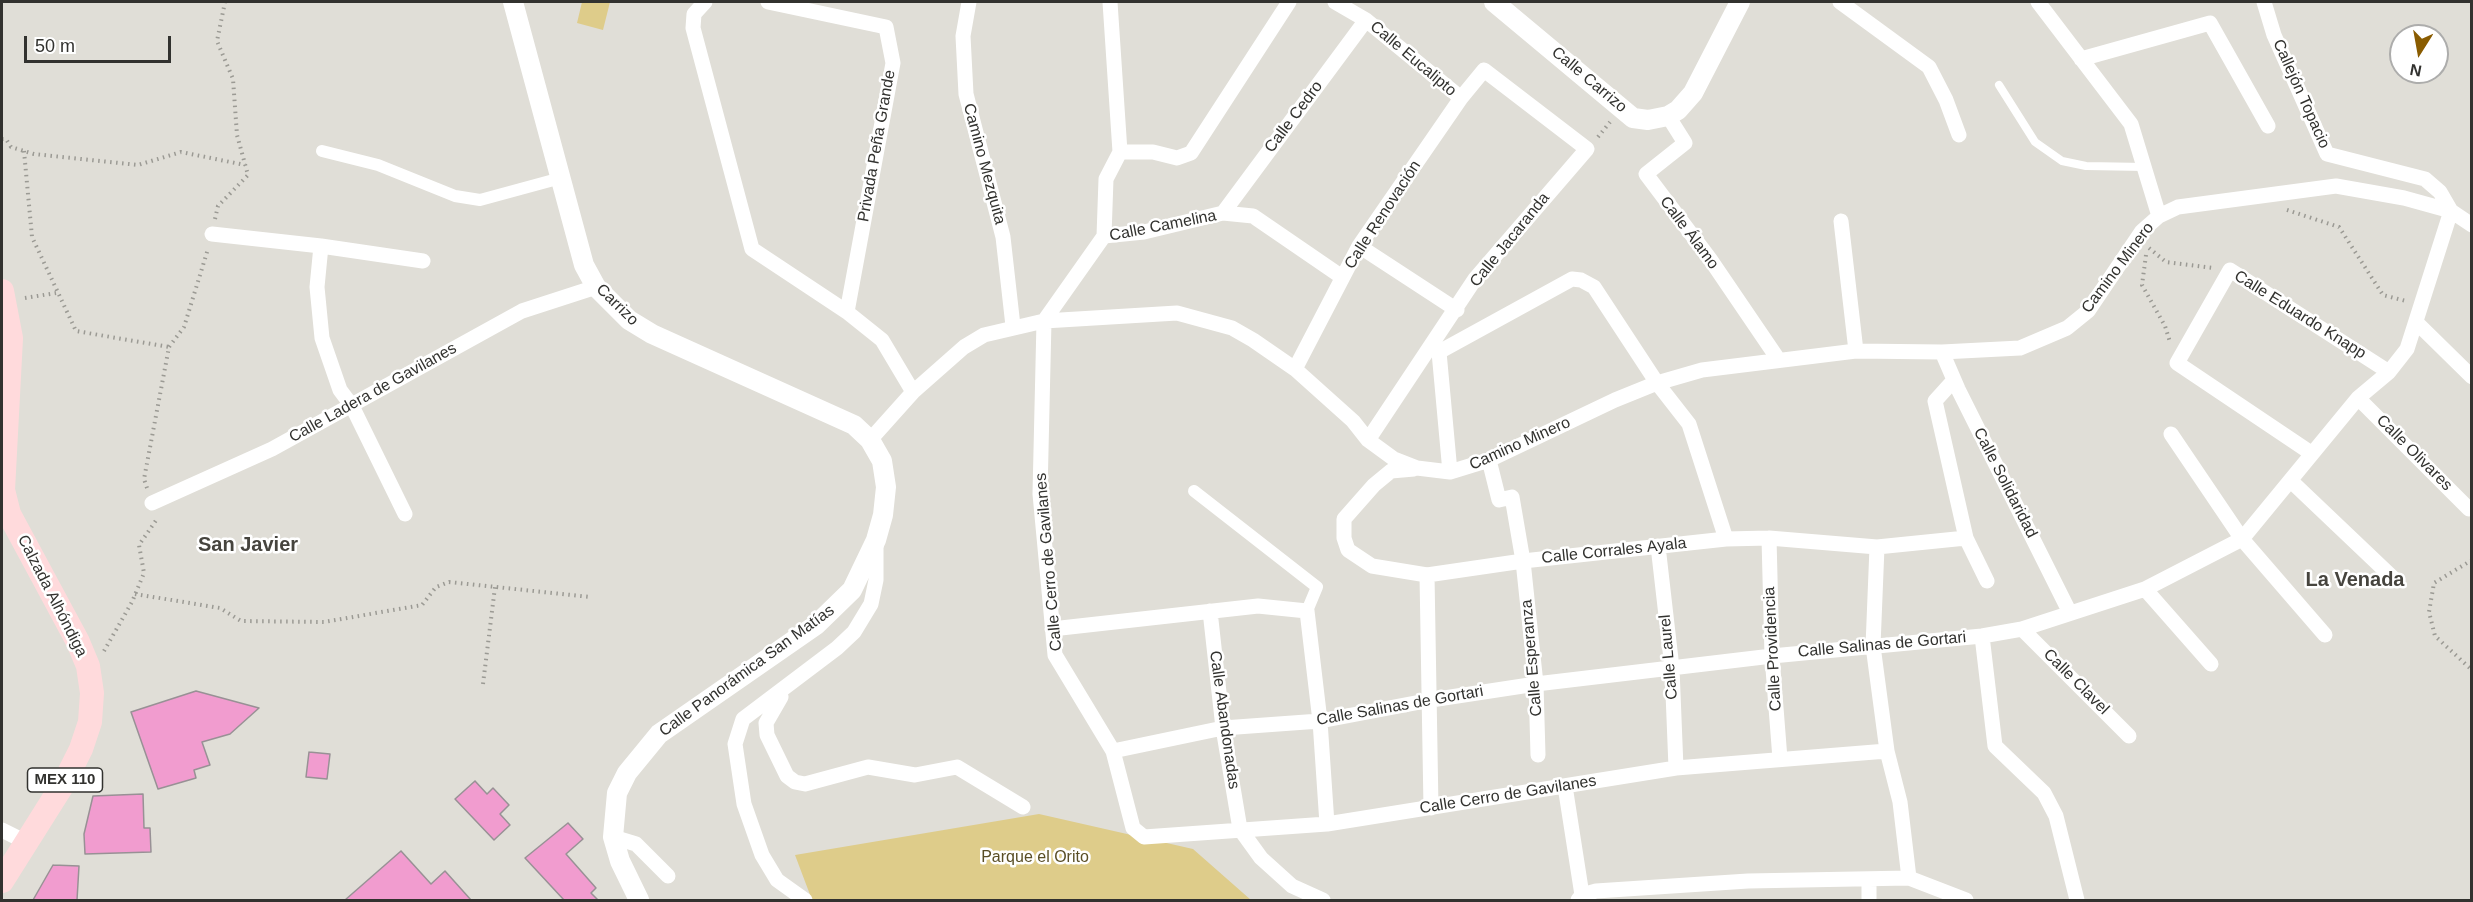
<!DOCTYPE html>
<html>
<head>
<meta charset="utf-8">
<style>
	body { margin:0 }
	#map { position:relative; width:2473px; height:902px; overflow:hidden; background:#e0ded7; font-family:Arial,sans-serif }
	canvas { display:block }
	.frame { position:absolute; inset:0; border:3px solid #32322f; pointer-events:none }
	.north { position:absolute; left:2389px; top:24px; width:60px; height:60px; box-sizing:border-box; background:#fff; border:2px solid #adadac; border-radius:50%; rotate:191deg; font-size:16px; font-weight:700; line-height:24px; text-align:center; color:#32322f }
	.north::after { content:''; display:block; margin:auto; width:21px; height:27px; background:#8a5c00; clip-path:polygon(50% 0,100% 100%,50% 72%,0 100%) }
	.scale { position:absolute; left:24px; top:36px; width:147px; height:27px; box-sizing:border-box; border:3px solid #32322f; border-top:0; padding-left:8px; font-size:18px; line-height:21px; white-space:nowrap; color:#32322f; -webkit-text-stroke:4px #fff; paint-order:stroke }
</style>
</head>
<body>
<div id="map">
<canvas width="2473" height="902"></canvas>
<div class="frame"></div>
<div class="north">N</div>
<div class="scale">50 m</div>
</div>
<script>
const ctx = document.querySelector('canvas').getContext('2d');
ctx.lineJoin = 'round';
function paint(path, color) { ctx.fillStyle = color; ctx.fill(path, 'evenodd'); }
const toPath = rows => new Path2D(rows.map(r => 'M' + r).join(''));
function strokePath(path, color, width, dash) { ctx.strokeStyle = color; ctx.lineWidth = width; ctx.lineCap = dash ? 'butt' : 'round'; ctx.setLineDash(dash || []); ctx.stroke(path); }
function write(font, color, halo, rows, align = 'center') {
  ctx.font = font + ' Arial,sans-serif'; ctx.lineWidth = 5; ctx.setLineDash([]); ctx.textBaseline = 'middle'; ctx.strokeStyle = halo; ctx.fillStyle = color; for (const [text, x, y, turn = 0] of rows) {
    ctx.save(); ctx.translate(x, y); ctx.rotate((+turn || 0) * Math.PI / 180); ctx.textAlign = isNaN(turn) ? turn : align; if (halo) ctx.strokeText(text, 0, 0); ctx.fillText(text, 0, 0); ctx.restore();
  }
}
const green = toPath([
	[582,2,610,2,603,30,577,23],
	[1039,814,1193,849,1251,900,812,900,795,855]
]);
const building = toPath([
	[196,691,259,708,230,734,202,742,210,765,194,770,196,778,158,789,131,712,196,691],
	[309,752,330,754,327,779,306,777,309,752],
	[475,781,487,794,493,788,509,805,500,814,510,825,494,840,455,799,475,781],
	[143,794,144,828,150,828,151,852,85,854,84,834,93,796,143,794],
	[568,823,583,839,566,854,596,888,591,893,598,900,564,900,525,858,568,823],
	[401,851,431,884,445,871,471,900,345,900,401,851],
	[53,865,79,866,77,900,33,900,53,865]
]);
const path = toPath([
	[1598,137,1610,122],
	[2,139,6,139,11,147,34,154,138,165,181,152,245,165],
	[24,151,32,237,76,331,169,347],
	[2287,210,2339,227,2383,295,2406,301],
	[215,219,218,206,248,175,237,135,233,79,217,41,225,2],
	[2149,248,2166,262,2214,268],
	[2146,255,2142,285,2165,326,2170,342],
	[25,298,56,293],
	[147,488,144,479,169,347,184,327,208,249],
	[2472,560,2434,583,2429,612,2435,636,2472,670],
	[135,594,220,608,241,621,324,622,422,605,436,587,449,582,590,597],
	[104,651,132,602,144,573,139,545,157,519],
	[483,684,495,587]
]);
const service = toPath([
	[1999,85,2035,142,2062,161,2086,166,2145,167]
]);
const pedestrian = toPath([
	[322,151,378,165,455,196,480,200,561,178],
	[1194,491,1317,587,1307,611]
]);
const minor = toPath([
	[705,2,694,14,693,28,752,249,847,312,882,340,913,392],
	[768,2,886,27,893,63,847,312],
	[969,2,963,36,966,94,1003,237,1013,326],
	[1110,2,1120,152],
	[1335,2,1366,20,1461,98],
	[1840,2,1929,67,1946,100,1959,135],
	[2038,2,2131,124,2159,216],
	[2081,59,2210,23,2268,126],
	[1668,116,1685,143,1646,174,1710,259,1778,359],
	[1223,213,1366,20],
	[1841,221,1856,351],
	[212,234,321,246,423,261],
	[1104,236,1106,179,1120,152,1153,152,1177,158,1191,153,1289,2],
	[1104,236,1144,232,1223,213,1253,216,1342,277],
	[321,246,317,287,322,338,340,390,352,406,405,514],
	[1359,246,1457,310],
	[1044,321,1040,494,1055,655,1113,751,1133,828,1144,837,1327,824,1676,768,1887,751],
	[1044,321,1104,236],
	[2417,323,2472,377],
	[1942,352,1958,389,2070,613],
	[1295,369,1359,246,1461,98,1484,70,1587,149,1475,279,1368,440],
	[1954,380,1935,401,1966,538,1987,581],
	[2358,398,2469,509],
	[2171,434,2242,539,2325,635],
	[870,440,913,392,964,347,984,335,1044,321,1177,313,1232,328,1253,340,1295,369,1353,421,1368,440,1394,459,1417,468,1450,472,1489,460,1615,400,1657,383,1702,370,1856,351,1942,352,2020,348,2067,328,2088,311,2142,231,2159,216,2178,207,2336,186,2404,198,2451,211,2472,225],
	[2311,453,2177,363,2230,270,2389,372],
	[1489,460,1499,500,1512,497,1523,561,1536,684,1538,755],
	[1414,469,1391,471,1374,485,1344,519,1344,538,1348,550,1372,566,1427,575,1523,561,1726,539,1769,538,1877,547,1966,538],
	[1450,472,1439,352,1572,279,1581,280,1594,287,1657,383,1689,424,1726,539],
	[2291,481,2393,578],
	[152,503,272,449,522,311,596,287],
	[1769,538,1772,656,1780,759],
	[1658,546,1672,668,1676,768],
	[1877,547,1873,646,1887,751,1900,802,1909,878],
	[1427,575,1431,808],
	[2145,589,2211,664],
	[1210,611,1223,728,1240,829,1261,858,1292,886,1323,900],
	[1052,629,1258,606,1307,611,1320,721,1327,824],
	[2022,629,2129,736],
	[1982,636,1995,746,2044,793,2056,816,2077,900],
	[781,697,766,723,767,735,787,776,795,782,805,784,868,767,915,775,957,767,1023,807],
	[1113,751,1223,728,1320,721,1431,700,1536,684,1772,656,1982,636,2022,629,2145,589,2242,539,2358,398,2389,372,2407,349,2451,211,2440,192,2425,179,2327,154,2274,35,2264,2],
	[1565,786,1582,895],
	[2,830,26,842],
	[613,837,636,844,668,876],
	[1869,879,1869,900],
	[805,900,777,880,762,855,744,804,735,744,743,719,837,648,854,632,871,604,876,580,876,544],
	[1578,900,1582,895,1596,891,1748,881,1909,878,1966,900]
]);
const tertiary = toPath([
	[513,2,584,265,596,287,629,320,652,334,854,425,870,440,882,461,886,487,883,515,876,540,852,590,816,625,659,734,627,773,617,793,613,837,620,861,639,900],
	[1494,2,1633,118,1648,120,1668,116,1678,110,1693,93,1740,2]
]);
const primary = toPath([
	[2,291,11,338,3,490,9,514,78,642,88,666,92,693,90,722,81,749,65,781,2,881]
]);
const shields = [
	[65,780,75]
];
const shieldNames = [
	["MEX 110",65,780]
];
const streetNames = [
	["Calle Eucalipto",1413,59,40],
	["Calle Carrizo",1589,80,40],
	["Callejón Topacio",2301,94,66],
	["Calle Cedro",1294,117,-53],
	["Privada Peña Grande",877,146,-80],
	["Camino Mezquita",984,164,75],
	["Calle Renovación",1383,215,-57],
	["Calle Camelina",1163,226,-11],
	["Calle Álamo",1689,233,53],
	["Calle Jacaranda",1510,240,-51],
	["Camino Minero",2118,268,-53],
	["Carrizo",617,305,44],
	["Calle Eduardo Knapp",2300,315,32],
	["Calle Ladera de Gavilanes",373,393,-29],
	["Camino Minero",1520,444,-24],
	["Calle Olivares",2414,453,45],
	["Calle Solidaridad",2005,483,63],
	["Calle Corrales Ayala",1614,551,-6],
	["Calle Cerro de Gavilanes",1049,562,-95],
	["Calzada Alhóndiga",52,596,63],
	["Calle Salinas de Gortari",1882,645,-5],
	["Calle Providencia",1773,649,-93],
	["Calle Laurel",1669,657,-95],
	["Calle Esperanza",1532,658,-95],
	["Calle Panorámica San Matías",747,671,-36],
	["Calle Clavel",2076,682,45],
	["Calle Salinas de Gortari",1400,706,-10],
	["Calle Abandonadas",1224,720,82],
	["Calle Cerro de Gavilanes",1508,795,-9]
];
const parkNames = [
	["Parque el Orito",1035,858]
];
const quarterNames = [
	["San Javier",248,545],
	["La Venada",2355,580]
];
paint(green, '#decc8a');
paint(building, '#f19ccf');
strokePath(building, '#989195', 1.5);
strokePath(path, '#9b9a94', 4, [1.5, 4.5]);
strokePath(service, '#fff', 8);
strokePath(pedestrian, '#fff', 12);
strokePath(minor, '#fff', 15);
strokePath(tertiary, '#fff', 20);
strokePath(primary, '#ffdadc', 24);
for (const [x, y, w] of shields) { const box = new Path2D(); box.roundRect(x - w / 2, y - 12, w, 24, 4.5); ctx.fillStyle = '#fff'; ctx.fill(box); strokePath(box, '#32322f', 1.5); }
write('bold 15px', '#32322f', null, shieldNames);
write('16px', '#32322f', '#fff', streetNames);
write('16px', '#594e26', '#fff', parkNames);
write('bold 20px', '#46443e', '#fff', quarterNames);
</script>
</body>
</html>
